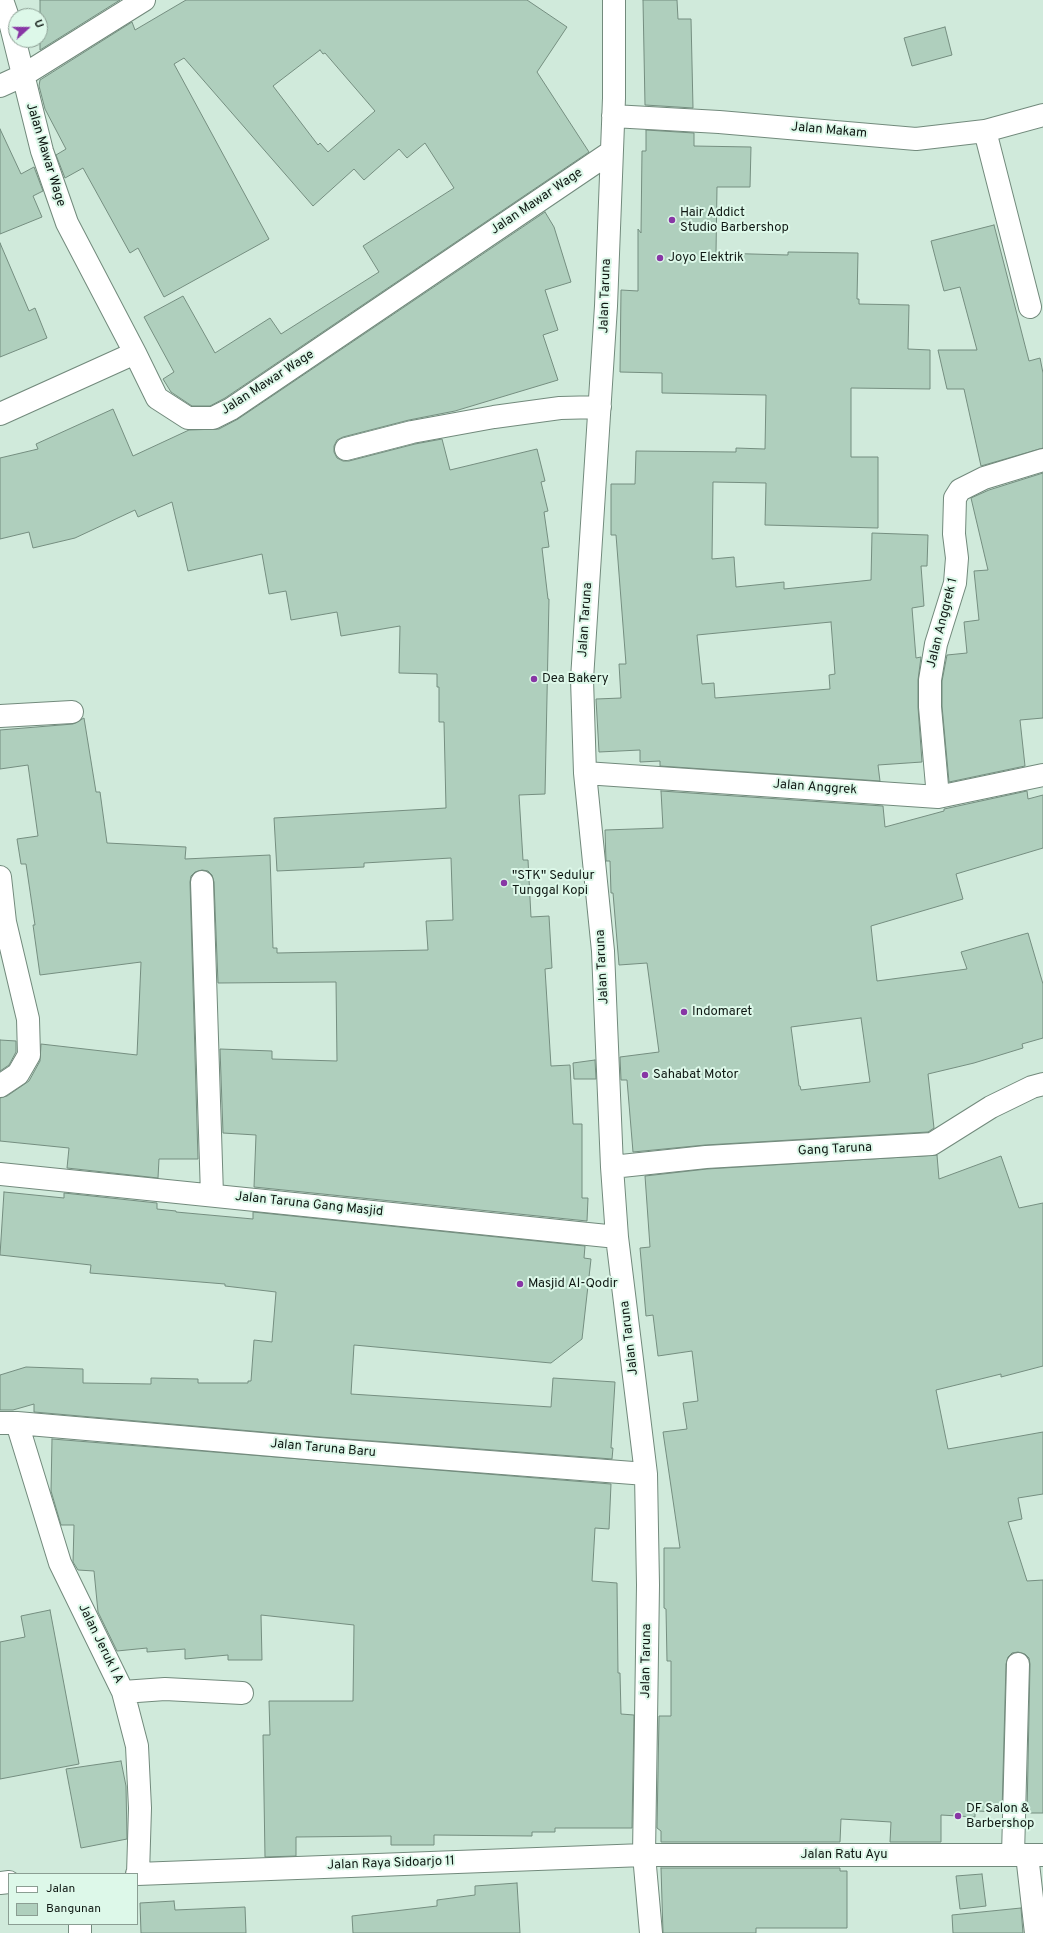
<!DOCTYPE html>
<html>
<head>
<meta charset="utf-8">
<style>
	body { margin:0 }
	#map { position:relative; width:1043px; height:1933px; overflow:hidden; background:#d0eadb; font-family:Overpass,sans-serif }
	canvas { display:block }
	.legend { position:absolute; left:8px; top:1873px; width:130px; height:52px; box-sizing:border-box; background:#ddf8e9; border:1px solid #8b9e93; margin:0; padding:5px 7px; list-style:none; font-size:12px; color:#0f1813 }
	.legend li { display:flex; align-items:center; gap:8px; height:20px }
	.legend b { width:20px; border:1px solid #8b9e93 }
	.north { position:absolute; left:8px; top:8px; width:40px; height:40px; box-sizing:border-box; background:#ddf8e9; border:1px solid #8b9e93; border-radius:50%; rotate:69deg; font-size:11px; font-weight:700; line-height:16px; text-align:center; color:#0f1813 }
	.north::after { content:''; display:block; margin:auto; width:14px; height:18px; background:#8836a5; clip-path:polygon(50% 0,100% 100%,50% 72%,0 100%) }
</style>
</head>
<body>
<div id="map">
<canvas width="1043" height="1933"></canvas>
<ul class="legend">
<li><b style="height:5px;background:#fff"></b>Jalan</li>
<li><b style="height:11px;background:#afcfbd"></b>Bangunan</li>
</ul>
<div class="north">U</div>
</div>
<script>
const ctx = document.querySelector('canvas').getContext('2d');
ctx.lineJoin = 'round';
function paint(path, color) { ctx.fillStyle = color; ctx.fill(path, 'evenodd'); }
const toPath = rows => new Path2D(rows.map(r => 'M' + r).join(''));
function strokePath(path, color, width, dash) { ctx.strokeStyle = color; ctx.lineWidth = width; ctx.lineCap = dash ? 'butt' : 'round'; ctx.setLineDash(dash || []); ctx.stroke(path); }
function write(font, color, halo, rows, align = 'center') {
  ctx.font = font + ' Overpass,sans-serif'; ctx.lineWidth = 4; ctx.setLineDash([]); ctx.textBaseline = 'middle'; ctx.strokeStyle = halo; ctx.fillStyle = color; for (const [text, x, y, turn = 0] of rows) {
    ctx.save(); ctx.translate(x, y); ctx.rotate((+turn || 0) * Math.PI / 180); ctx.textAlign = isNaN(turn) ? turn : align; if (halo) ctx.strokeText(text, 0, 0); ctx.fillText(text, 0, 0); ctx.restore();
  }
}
const building = toPath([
	[40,0,120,0,40,50,40,0],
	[186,0,527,0,567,27,537,72,589,152,225,398,210,406,192,406,171,392,163,379,174,372,144,317,183,296,215,353,270,318,281,334,379,272,363,246,454,188,425,143,407,158,399,149,364,180,354,169,313,206,184,58,174,64,269,239,164,297,138,248,130,253,83,168,65,178,56,155,66,149,45,109,39,86,40,80,132,22,135,30,186,0],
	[320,50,323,54,325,53,375,111,328,152,320,143,318,145,273,86,320,50],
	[643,0,677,0,678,19,691,19,693,108,645,105,643,0],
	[945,27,952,55,912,66,904,38,945,27],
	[0,129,21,174,34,167,43,191,33,196,42,217,0,234,0,129],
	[646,130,694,133,694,146,751,147,750,187,717,187,716,253,788,255,788,252,858,253,857,299,859,299,859,304,909,305,908,349,930,350,930,389,851,388,851,457,878,457,878,528,765,525,766,483,713,482,712,559,734,557,736,587,784,582,784,589,871,580,872,533,928,535,927,566,921,566,924,606,912,608,916,658,921,657,918,680,918,707,922,762,878,765,880,781,660,766,660,761,640,762,640,750,599,752,596,699,621,698,619,664,626,664,616,535,611,535,611,484,635,484,636,451,736,452,736,448,765,449,766,395,662,393,662,373,620,372,621,290,638,291,638,229,641,233,642,151,646,151,646,130],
	[831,622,835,674,829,675,830,689,715,698,714,683,702,684,697,635,831,622],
	[545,212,554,227,571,282,545,290,558,330,543,335,558,380,455,411,409,420,343,437,337,440,334,446,334,452,337,458,343,461,349,461,415,444,442,439,450,470,537,449,545,481,541,482,548,511,544,512,549,547,542,548,548,599,549,599,545,794,519,795,523,860,528,860,531,917,549,916,552,968,545,969,551,1066,570,1065,573,1124,582,1124,582,1198,588,1198,587,1221,254,1187,256,1135,223,1133,220,1049,272,1051,272,1059,337,1061,336,982,218,983,214,882,212,875,208,871,202,870,195,872,191,876,190,882,198,1159,159,1159,158,1178,67,1168,69,1148,0,1141,0,1098,7,1096,29,1081,40,1061,41,1044,137,1055,141,962,40,975,33,925,35,925,26,864,21,864,17,839,38,836,28,765,0,769,0,730,73,724,84,718,96,792,100,792,107,843,186,847,185,859,270,855,273,948,277,948,277,953,428,950,426,921,453,920,451,858,364,863,364,867,277,871,274,818,446,808,444,722,439,722,439,687,437,687,437,674,399,673,400,626,341,636,337,612,291,620,286,591,269,594,262,554,188,571,172,502,138,517,135,510,75,538,33,548,29,532,0,539,0,458,38,449,36,444,113,409,133,456,189,430,219,429,238,419,545,212],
	[994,225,1029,361,1040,358,1043,373,1043,448,981,466,964,389,947,389,938,350,977,350,960,287,944,291,931,241,994,225],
	[0,243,29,311,35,308,47,338,0,357,0,243],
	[1043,473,1043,718,1020,720,1025,766,949,782,942,706,942,681,947,655,967,653,964,622,979,620,974,571,988,570,971,498,989,490,1043,473],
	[661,791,883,806,885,827,944,811,944,809,1027,791,1028,799,1043,795,1043,848,956,874,963,899,871,926,877,981,967,969,961,952,1028,933,1043,984,1043,1038,1022,1044,1023,1048,974,1063,928,1074,934,1128,928,1132,705,1145,633,1152,627,1080,621,1080,620,1057,659,1052,647,963,619,965,613,893,611,893,610,861,606,861,605,830,663,828,661,791],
	[861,1018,870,1082,801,1090,800,1086,799,1086,791,1027,861,1018],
	[0,1040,16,1041,16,1052,9,1065,0,1071,0,1040],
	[595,1060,596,1079,574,1079,573,1063,595,1060],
	[937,1155,939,1179,1001,1156,1019,1208,1043,1203,1043,1366,1001,1377,1001,1374,936,1390,948,1449,1043,1432,1043,1494,1018,1498,1022,1519,1008,1522,1027,1581,1043,1580,1043,1813,1027,1813,1030,1664,1029,1658,1025,1654,1018,1652,1012,1653,1008,1657,1006,1664,1002,1812,975,1811,975,1817,941,1815,941,1842,890,1842,891,1822,841,1819,840,1842,661,1842,661,1831,657,1828,659,1716,671,1716,671,1661,667,1661,666,1609,664,1608,664,1548,680,1548,663,1432,687,1429,683,1403,698,1401,692,1351,658,1356,653,1315,646,1316,640,1248,650,1247,645,1176,707,1169,937,1155],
	[4,1192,64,1198,64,1193,157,1203,157,1209,176,1211,176,1212,253,1219,253,1212,585,1246,584,1258,591,1259,582,1339,551,1363,354,1345,351,1394,551,1407,553,1378,615,1382,611,1448,613,1448,612,1459,320,1437,34,1412,34,1404,13,1410,0,1410,0,1375,26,1367,83,1369,83,1383,151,1384,151,1378,198,1379,198,1383,248,1383,248,1381,251,1381,254,1340,272,1342,276,1292,225,1286,225,1284,90,1273,91,1265,0,1255,4,1192],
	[52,1439,611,1484,609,1529,595,1528,592,1581,617,1583,618,1673,620,1673,621,1714,634,1715,632,1828,555,1828,555,1832,532,1832,532,1836,434,1835,434,1845,391,1845,391,1836,296,1837,296,1856,265,1857,263,1735,270,1735,269,1701,353,1701,354,1625,261,1615,262,1660,228,1660,228,1655,185,1659,185,1649,147,1652,147,1648,117,1651,98,1612,94,1571,78,1570,73,1562,74,1525,61,1525,51,1491,52,1439],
	[50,1610,79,1764,0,1779,0,1642,25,1637,21,1616,50,1610],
	[121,1761,126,1786,127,1839,81,1848,66,1769,121,1761],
	[661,1868,840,1868,840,1871,847,1871,847,1928,756,1928,756,1933,663,1933,661,1868],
	[982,1874,986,1906,960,1909,956,1876,982,1874],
	[517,1883,520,1933,353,1933,352,1916,437,1906,437,1900,475,1895,475,1886,517,1883],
	[174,1901,175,1910,245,1907,246,1933,141,1933,140,1903,174,1901],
	[1021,1908,1023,1933,953,1933,952,1915,1021,1908]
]);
const minor = toPath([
	[2,0,11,26,42,151,67,223,135,353,157,398,188,418,213,418,231,409,611,152],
	[614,0,614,98,606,306,582,679,585,773,603,951,612,1167,617,1237,646,1474,648,1585,644,1855,651,1933],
	[0,86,22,76,144,0],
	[613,116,719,122,916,139,985,131,1043,115],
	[985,131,1030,307],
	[0,414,135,353],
	[346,449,412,432,494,417,560,408,600,407],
	[0,716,72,712],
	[585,773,938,797,1043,775],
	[938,797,930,707,930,680,936,644,955,583,957,558,954,534,955,498,960,490,984,478,1043,460],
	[0,877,5,922,28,1019,29,1055,18,1074,0,1086],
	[202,882,212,1195],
	[612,1167,706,1157,932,1144,991,1107,1032,1087,1043,1084],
	[0,1174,617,1237],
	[0,1423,17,1423,319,1449,646,1474],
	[17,1423,60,1563,123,1692,137,1746,140,1808,138,1874],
	[123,1692,165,1689,242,1693],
	[1013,1855,1018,1664],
	[1027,1855,1036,1933],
	[137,1874,644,1855,1043,1855],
	[0,1883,9,1882],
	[80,1924,80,1933]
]);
const markers = [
	[672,220,4,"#8836a5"],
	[660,258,4,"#8836a5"],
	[534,679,4,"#8836a5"],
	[504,883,4,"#8836a5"],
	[684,1012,4,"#8836a5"],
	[645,1075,4,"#8836a5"],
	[520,1284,4,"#8836a5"],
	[958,1816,4,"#8836a5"]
];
const streetNames = [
	["Jalan Makam",829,131,5],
	["Jalan Mawar Wage",45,155,73],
	["Jalan Mawar Wage",537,202,-34],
	["Jalan Taruna",606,296,-88],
	["Jalan Mawar Wage",268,383,-33],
	["Jalan Taruna",586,620,-86],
	["Jalan Anggrek 1",943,623,-76],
	["Jalan Anggrek",815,788,4],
	["Jalan Taruna",603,967,-93],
	["Gang Taruna",835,1150,-3],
	["Jalan Taruna Gang Masjid",309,1205,6],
	["Jalan Taruna",630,1338,-97],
	["Jalan Taruna Baru",323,1449,5],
	["Jalan Jeruk I A",100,1644,64],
	["Jalan Taruna",647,1661,-89],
	["Jalan Ratu Ayu",844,1855],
	["Jalan Raya Sidoarjo 11",391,1864,-2]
];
const poiNames = [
	["Hair Addict",680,213],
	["Studio Barbershop",680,228],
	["Joyo Elektrik",668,258],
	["Dea Bakery",542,679],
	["\"STK\" Sedulur",512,876],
	["Tunggal Kopi",512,891],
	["Indomaret",692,1012],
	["Sahabat Motor",653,1075],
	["Masjid Al-Qodir",528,1284],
	["DF Salon &",966,1809],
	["Barbershop",966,1824]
];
paint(building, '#afcfbd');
strokePath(building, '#758e80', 1);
strokePath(minor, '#728a7c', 24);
strokePath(minor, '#fff', 22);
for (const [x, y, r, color] of markers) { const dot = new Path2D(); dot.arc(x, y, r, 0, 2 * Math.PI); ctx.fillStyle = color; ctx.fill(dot); strokePath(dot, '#ddf8e9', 1.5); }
write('13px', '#0f1813', '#ddf8e9', streetNames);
write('13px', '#0f1813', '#ddf8e9', poiNames, 'left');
</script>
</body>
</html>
